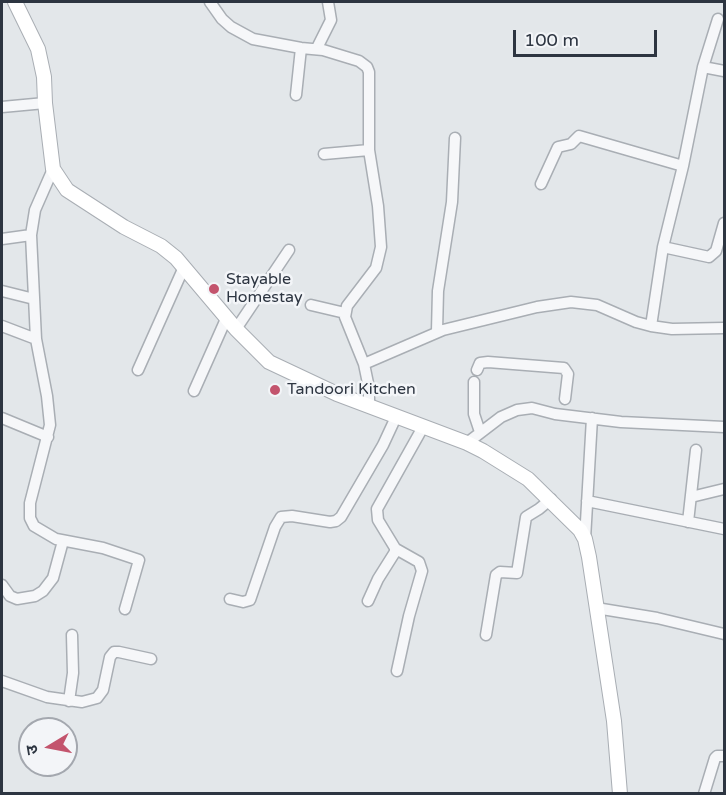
<!DOCTYPE html>
<html>
<head>
<meta charset="utf-8">
<style>
	body { margin:0 }
	#map { position:relative; width:726px; height:795px; overflow:hidden; background:#e3e7ea; font-family:"Varela Round","Noto Sans Devanagari",sans-serif }
	canvas { display:block }
	.frame { position:absolute; inset:0; border:3px solid #2d3541; pointer-events:none }
	.north { position:absolute; left:18px; top:717px; width:60px; height:60px; box-sizing:border-box; background:#f3f5f8; border:2px solid #a4a8af; border-radius:50%; rotate:260deg; font-size:16px; font-weight:700; line-height:24px; text-align:center; color:#2d3541 }
	.north::after { content:''; display:block; margin:auto; width:21px; height:27px; background:#c3546d; clip-path:polygon(50% 0,100% 100%,50% 72%,0 100%) }
	.scale { position:absolute; left:513px; top:30px; width:144px; height:27px; box-sizing:border-box; border:3px solid #2d3541; border-top:0; padding-left:8px; font-size:18px; line-height:21px; white-space:nowrap; color:#2d3541; -webkit-text-stroke:4px #f3f5f8; paint-order:stroke }
</style>
</head>
<body>
<div id="map">
<canvas width="726" height="795"></canvas>
<div class="frame"></div>
<div class="north">उ</div>
<div class="scale">100 m</div>
</div>
<script>
const ctx = document.querySelector('canvas').getContext('2d');
ctx.lineJoin = 'round';
const toPath = rows => new Path2D(rows.map(r => 'M' + r).join(''));
function strokePath(path, color, width, dash) { ctx.strokeStyle = color; ctx.lineWidth = width; ctx.lineCap = dash ? 'butt' : 'round'; ctx.setLineDash(dash || []); ctx.stroke(path); }
function write(font, color, halo, rows, align = 'center') {
  ctx.font = font + ' "Varela Round",sans-serif'; ctx.lineWidth = 5; ctx.setLineDash([]); ctx.textBaseline = 'middle'; ctx.strokeStyle = halo; ctx.fillStyle = color; for (const [text, x, y, turn = 0] of rows) {
    ctx.save(); ctx.translate(x, y); ctx.rotate((+turn || 0) * Math.PI / 180); ctx.textAlign = isNaN(turn) ? turn : align; if (halo) ctx.strokeText(text, 0, 0); ctx.fillText(text, 0, 0); ctx.restore();
  }
}
const street = toPath([
	[210,2,222,19,231,27,253,39,301,48,323,50,359,61,367,67,369,72,369,150,378,206,381,247,376,268,347,306,345,317,364,364,369,388,369,405],
	[317,48,331,20,328,2],
	[703,67,724,71],
	[296,95,301,48],
	[2,107,45,103],
	[324,154,369,150],
	[541,184,558,147,571,144,579,136,683,166],
	[31,235,36,339,47,396,50,425,30,503,30,518,34,526,56,539,103,548,139,560,125,609],
	[2,239,31,235,35,210,53,169],
	[663,247,709,257,716,251,724,223],
	[2,291,34,299],
	[311,305,345,313],
	[2,326,36,339],
	[651,326,663,247,683,166,703,67,718,19],
	[236,329,289,250],
	[437,331,438,291,452,202,455,138],
	[364,364,443,330,537,307,571,302,597,305,636,322,651,326,672,329,724,328],
	[138,370,184,267],
	[477,370,480,363,488,362,564,368,568,374,565,399],
	[474,382,474,414,480,432],
	[194,391,226,319],
	[2,418,48,437],
	[467,443,501,417,517,410,532,408,555,414,621,422,724,427],
	[691,497,724,489],
	[587,501,724,529],
	[688,522,696,450],
	[585,539,592,418],
	[396,549,419,562,422,571,409,616,397,671],
	[2,585,10,596,17,599,35,596,43,591,53,578,63,541],
	[230,599,243,602,250,600,275,527,281,517,292,516,330,522,336,521,341,517,383,445,396,417],
	[368,601,378,579,395,552,395,548,378,520,377,509,423,427],
	[596,608,657,618,724,634],
	[486,635,496,575,500,572,517,573,526,517,539,509,551,499],
	[2,681,47,697,82,702,97,698,103,690,110,657,114,652,119,652,151,659],
	[69,701,73,673,72,635],
	[704,794,715,758,717,756,724,756]
]);
const secondary = toPath([
	[15,2,38,49,44,77,45,103,53,169,67,190,124,227,161,246,176,258,236,329,269,362,337,394,467,443,483,451,528,479,580,530,585,539,589,557,614,721,620,794]
]);
const markers = [
	[214,289,6,"#c3546d"],
	[275,390,6,"#c3546d"]
];
const poiNames = [
	["Stayable",226,280],
	["Homestay",226,298],
	["Tandoori Kitchen",287,390]
];
strokePath(street, '#a9aeb4', 13);
strokePath(secondary, '#a9aeb4', 16);
strokePath(street, '#f6f7f9', 10);
strokePath(secondary, '#fff', 14);
for (const [x, y, r, color] of markers) { const dot = new Path2D(); dot.arc(x, y, r, 0, 2 * Math.PI); ctx.fillStyle = color; ctx.fill(dot); strokePath(dot, '#f3f5f8', 2); }
write('16px', '#2d3541', '#f3f5f8', poiNames, 'left');
</script>
</body>
</html>
